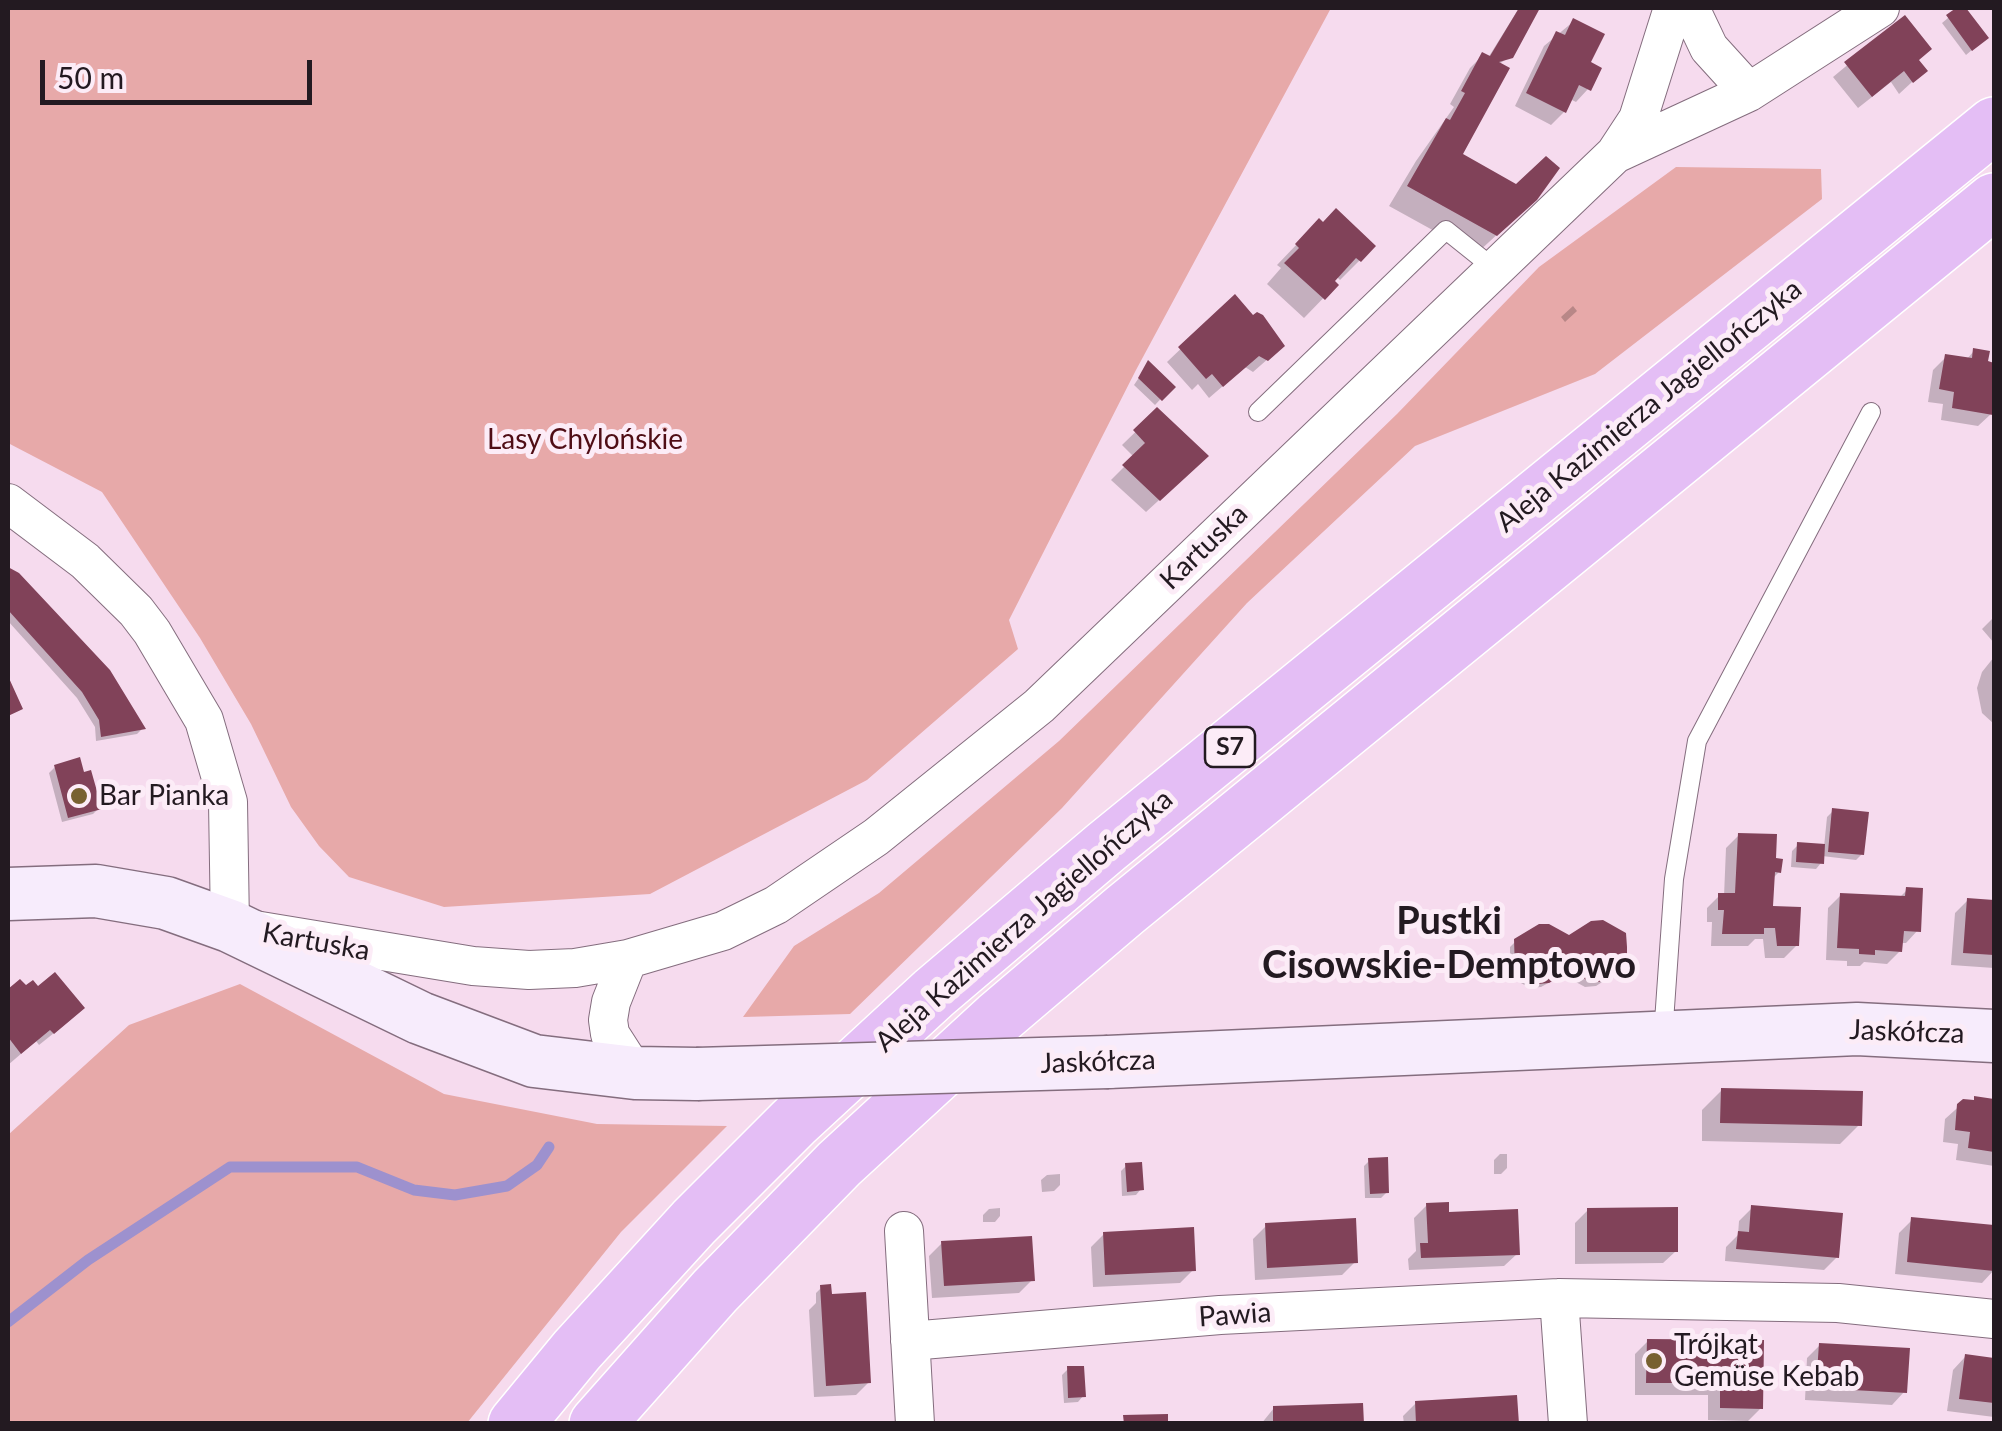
<!DOCTYPE html>
<html>
<head>
<meta charset="utf-8">
<style>
	body { margin:0 }
	#map { position:relative; width:2002px; height:1431px; overflow:hidden; background:#f6dbee; font-family:Lato,sans-serif }
	canvas { display:block }
	.frame { position:absolute; inset:0; border:10px solid #231a21; pointer-events:none }
	.scale { position:absolute; left:40px; top:60px; width:272px; height:45px; box-sizing:border-box; border:5px solid #231a21; border-top:0; padding-left:12px; font-size:30px; line-height:35px; white-space:nowrap; color:#231a21; -webkit-text-stroke:8px #fcecf7; paint-order:stroke }
</style>
</head>
<body>
<div id="map">
<canvas width="2002" height="1431"></canvas>
<div class="frame"></div>
<div class="scale">50 m</div>
</div>
<script>
const ctx = document.querySelector('canvas').getContext('2d');
ctx.lineJoin = 'round';
function paint(path, color) { ctx.fillStyle = color; ctx.fill(path, 'evenodd'); }
const toPath = rows => new Path2D(rows.map(r => 'M' + r).join(''));
function strokePath(path, color, width, dash) { ctx.strokeStyle = color; ctx.lineWidth = width; ctx.lineCap = dash ? 'butt' : 'round'; ctx.setLineDash(dash || []); ctx.stroke(path); }
function write(font, color, halo, rows, align = 'center') {
  ctx.font = font + ' Lato,sans-serif'; ctx.lineWidth = 10; ctx.setLineDash([]); ctx.textBaseline = 'middle'; ctx.strokeStyle = halo; ctx.fillStyle = color; for (const [text, x, y, turn = 0] of rows) {
    ctx.save(); ctx.translate(x, y); ctx.rotate((+turn || 0) * Math.PI / 180); ctx.textAlign = isNaN(turn) ? turn : align; if (halo) ctx.strokeText(text, 0, 0); ctx.fillText(text, 0, 0); ctx.restore();
  }
}
const green = toPath([
	[8,8,1331,8,1136,370,1009,620,1018,649,867,780,650,894,444,907,349,877,319,846,291,807,251,724,200,638,102,492,8,443],
	[1676,167,1821,169,1822,199,1595,374,1415,446,1247,603,1062,808,850,1014,743,1017,794,946,879,893,1059,741,1397,414,1539,267],
	[240,984,444,1094,597,1124,727,1126,621,1232,467,1423,8,1423,8,1135,129,1025]
]);
const shadow = toPath([
	[1519,8,1537,8,1511,56,1499,64,1461,153,1514,219,1476,254,1389,206,1416,161,1454,107,1450,104,1470,68,1483,55,1488,58],
	[1960,8,1986,38,1966,55,1942,23],
	[1904,18,1917,61,1924,71,1899,94,1891,82,1858,108,1833,77],
	[1574,21,1587,63,1588,89,1576,102,1570,99,1564,112,1551,125,1515,106,1544,46],
	[1319,221,1360,260,1340,280,1336,276,1332,281,1336,285,1304,318,1267,284,1281,268,1277,265],
	[1234,298,1253,319,1269,358,1253,372,1245,367,1209,398,1198,384,1192,390,1167,362],
	[1573,306,1577,311,1565,322,1561,317],
	[1974,351,1985,363,1994,365,1991,414,1978,426,1941,420,1943,404,1928,402,1933,370,1946,357,1966,360],
	[1148,364,1172,387,1155,405,1134,385],
	[1157,411,1193,469,1146,512,1111,480,1134,457,1122,445],
	[8,570,17,575,143,728,137,734,96,741,95,727,77,698,8,621],
	[1994,617,1994,643,1982,629],
	[1994,657,1994,724,1982,713,1977,688,1982,672],
	[55,767,83,775,99,808,93,814,62,822,49,773],
	[1833,811,1862,854,1856,860,1822,856,1821,863,1816,869,1791,867,1792,851,1798,845,1824,847,1827,817],
	[1739,835,1774,861,1779,872,1772,879,1770,909,1797,945,1784,958,1765,958,1763,939,1755,939,1748,946,1711,946,1712,922,1707,922,1707,908,1719,896,1724,896,1726,848],
	[1907,890,1918,930,1906,943,1901,943,1900,951,1887,964,1864,962,1860,966,1847,966,1847,961,1826,960,1828,908,1841,895,1898,899],
	[1968,900,1994,903,1994,968,1951,965,1955,913],
	[1516,941,1618,972,1596,986,1585,987,1563,975,1541,987,1530,988,1510,977,1510,947],
	[20,982,69,1021,39,1045,36,1041,8,1065,8,992],
	[1722,1090,1859,1125,1840,1144,1702,1141,1702,1110],
	[1975,1099,1994,1102,1994,1166,1956,1160,1958,1144,1943,1142,1945,1119,1964,1102,1971,1102],
	[1500,1154,1507,1154,1507,1168,1501,1174,1494,1174,1494,1160],
	[1369,1161,1387,1192,1381,1198,1365,1198,1364,1166],
	[1126,1166,1141,1189,1136,1195,1122,1196,1121,1171],
	[1060,1174,1060,1185,1054,1191,1042,1192,1041,1180,1047,1175],
	[1427,1205,1517,1254,1504,1266,1409,1270,1408,1259,1416,1251,1414,1218],
	[1000,1208,1000,1216,995,1222,983,1222,983,1215,989,1209],
	[1752,1208,1837,1257,1824,1270,1725,1261,1726,1247,1738,1235,1739,1221],
	[1588,1210,1676,1251,1663,1263,1575,1264,1575,1223],
	[1912,1220,1994,1228,1994,1270,1982,1283,1895,1274,1899,1233],
	[1266,1226,1355,1262,1342,1275,1255,1280,1253,1239],
	[1104,1234,1193,1270,1180,1283,1093,1287,1091,1247],
	[942,1243,1032,1280,1019,1293,932,1298,929,1256],
	[822,1287,869,1382,856,1395,814,1397,809,1310,816,1303,816,1293],
	[1648,1341,1762,1342,1761,1408,1748,1421,1708,1420,1708,1395,1635,1395,1635,1354],
	[1820,1345,1904,1392,1892,1405,1805,1400,1807,1358],
	[1965,1357,1994,1360,1994,1417,1947,1411,1953,1370],
	[1068,1369,1083,1396,1078,1402,1064,1403,1062,1375],
	[1416,1403,1516,1424,1404,1424,1403,1416],
	[1274,1408,1361,1424,1261,1424]
]);
const stream = toPath([
	[8,1322,88,1260,230,1167,357,1167,414,1190,455,1195,507,1186,537,1165,549,1147]
]);
const building = toPath([
	[1519,8,1540,8,1513,58,1499,62,1510,68,1463,154,1516,184,1546,156,1560,168,1537,200,1497,236,1407,186,1446,118,1450,120,1465,93,1461,91,1482,52,1490,56],
	[1956,8,1966,8,1989,38,1972,51,1946,15],
	[1905,15,1932,49,1919,60,1928,71,1913,83,1904,71,1872,97,1844,62],
	[1573,18,1605,34,1591,62,1602,68,1591,91,1579,85,1566,113,1526,93,1556,31,1565,35],
	[1336,208,1376,246,1361,262,1356,258,1335,281,1339,285,1325,300,1284,263,1299,248,1295,244,1319,218,1323,222],
	[1235,294,1253,315,1257,312,1263,315,1285,346,1268,361,1259,356,1223,387,1212,374,1206,379,1178,347],
	[1973,348,1990,351,1988,361,1994,363,1993,415,1952,408,1954,392,1939,389,1945,354,1972,358],
	[1148,360,1176,387,1162,401,1138,378],
	[1157,407,1209,456,1160,501,1122,465,1145,443,1133,430],
	[8,567,19,573,110,670,146,729,101,737,99,720,82,692,8,610],
	[8,676,23,709,8,716],
	[80,757,84,772,91,770,102,809,68,818,54,765],
	[1832,808,1869,812,1864,855,1828,852],
	[1738,833,1777,834,1776,858,1783,859,1781,873,1775,872,1773,906,1801,907,1799,946,1777,946,1775,928,1764,928,1764,934,1722,934,1724,910,1718,910,1718,893,1735,893],
	[1797,842,1825,844,1824,864,1796,862],
	[1906,887,1923,888,1921,932,1904,931,1902,952,1875,950,1875,955,1859,954,1859,949,1837,948,1840,893,1905,896],
	[1967,898,1994,900,1994,955,1963,953],
	[1603,920,1626,933,1627,947,1627,967,1604,981,1592,983,1570,971,1549,983,1538,984,1515,971,1514,939,1539,924,1549,924,1569,935,1591,921],
	[55,972,85,1008,54,1034,50,1030,21,1054,8,1037,8,989,20,979,26,985,33,980,38,986],
	[1721,1088,1863,1091,1862,1126,1720,1123],
	[1974,1096,1994,1099,1994,1152,1968,1148,1970,1132,1955,1130,1957,1104,1963,1099,1974,1100],
	[1388,1157,1389,1193,1370,1194,1368,1158],
	[1142,1162,1144,1190,1127,1192,1125,1163],
	[1449,1202,1449,1212,1518,1209,1520,1255,1421,1258,1420,1243,1428,1243,1426,1203],
	[1751,1205,1843,1213,1839,1258,1736,1249,1738,1231,1749,1232],
	[1678,1207,1678,1252,1587,1252,1587,1208],
	[1911,1217,1994,1225,1994,1271,1907,1262],
	[1356,1218,1358,1263,1267,1268,1265,1223],
	[1194,1227,1196,1271,1105,1275,1103,1232],
	[1032,1236,1035,1281,944,1286,941,1241],
	[831,1284,832,1294,866,1292,871,1383,826,1386,820,1285],
	[1647,1339,1764,1340,1763,1409,1720,1408,1720,1383,1646,1383],
	[1819,1343,1910,1348,1907,1393,1816,1388],
	[1965,1354,1994,1358,1994,1403,1959,1399],
	[1067,1366,1084,1366,1086,1397,1068,1398],
	[1517,1395,1519,1424,1416,1424,1415,1401],
	[1363,1403,1364,1424,1273,1424,1273,1406],
	[1168,1414,1168,1424,1124,1424,1123,1415]
]);
const lane = toPath([
	[1258,412,1446,230,1496,270],
	[1663,1036,1674,879,1697,741,1871,412]
]);
const street = toPath([
	[1690,8,1709,48,1749,92],
	[1615,154,1638,119,1673,8],
	[8,503,85,561,136,611,152,632,204,720,228,802,230,926,473,966,529,970,575,968,628,959,723,931,776,905,876,837,1039,706,1615,154,1749,92,1880,8],
	[628,959,611,1002,608,1020,610,1034,635,1073],
	[904,1231,915,1424],
	[1559,1298,1568,1424],
	[910,1341,1220,1315,1559,1298,1838,1303,1994,1319]
]);
const secondary = toPath([
	[8,894,96,891,166,903,230,926,420,1018,534,1061,635,1073,697,1074],
	[1108,1062,1857,1029,1994,1036]
]);
const highway = toPath([
	[516,1424,577,1350,694,1222,794,1122,934,993,1106,847,1994,125],
	[597,1424,715,1291,839,1164,998,1018,1125,910,1994,201]
]);
const secondaryBridge = toPath([
	[697,1074,1108,1062]
]);
const markers = [
	[79,796,10,"#786131"],
	[1654,1361,10,"#786131"]
];
const shields = [
	[1230,747,50]
];
const shieldNames = [
	["S7",1230,747]
];
const streetNames = [
	["Aleja Kazimierza Jagiellończyka",1649,406,-39],
	["Kartuska",1204,547,-44],
	["Aleja Kazimierza Jagiellończyka",1024,921,-41],
	["Kartuska",316,942,10],
	["Jaskółcza",1907,1032,2],
	["Jaskółcza",1098,1062,-2],
	["Pawia",1235,1315,-4]
];
const parkNames = [
	["Lasy Chylońskie",585,440]
];
const poiNames = [
	["Bar Pianka",99,796],
	["Trójkąt",1674,1345],
	["Gemüse Kebab",1674,1377]
];
const districtNames = [
	["Pustki",1449,922],
	["Cisowskie-Demptowo",1449,966]
];
paint(green, '#e7a9a9');
paint(shadow, '#0003');
strokePath(stream, '#9d91ce', 11);
paint(building, '#814259');
strokePath(lane, '#846d7e', 20);
strokePath(street, '#846d7e', 40);
strokePath(secondary, '#846d7e', 55);
strokePath(highway, '#fff', 58);
strokePath(lane, '#fff', 18);
strokePath(street, '#fff', 38);
strokePath(secondary, '#f7ecfc', 52);
strokePath(highway, '#e4bef5', 55);
strokePath(secondaryBridge, '#846d7e', 55, []);
strokePath(secondaryBridge, '#f7ecfc', 52);
for (const [x, y, r, color] of markers) { const dot = new Path2D(); dot.arc(x, y, r, 0, 2 * Math.PI); ctx.fillStyle = color; ctx.fill(dot); strokePath(dot, '#fcecf7', 4); }
for (const [x, y, w] of shields) { const box = new Path2D(); box.roundRect(x - w / 2, y - 20, w, 40, 8); ctx.fillStyle = '#fcecf7'; ctx.fill(box); strokePath(box, '#231a21', 2.5); }
write('bold 25px', '#231a21', null, shieldNames);
write('28px', '#231a21', '#fcecf7', streetNames);
write('28px', '#4f0d15', '#fcecf7', parkNames);
write('28px', '#231a21', '#fcecf7', poiNames, 'left');
write('bold 38px', '#231a21', '#fcecf7', districtNames);
</script>
</body>
</html>
